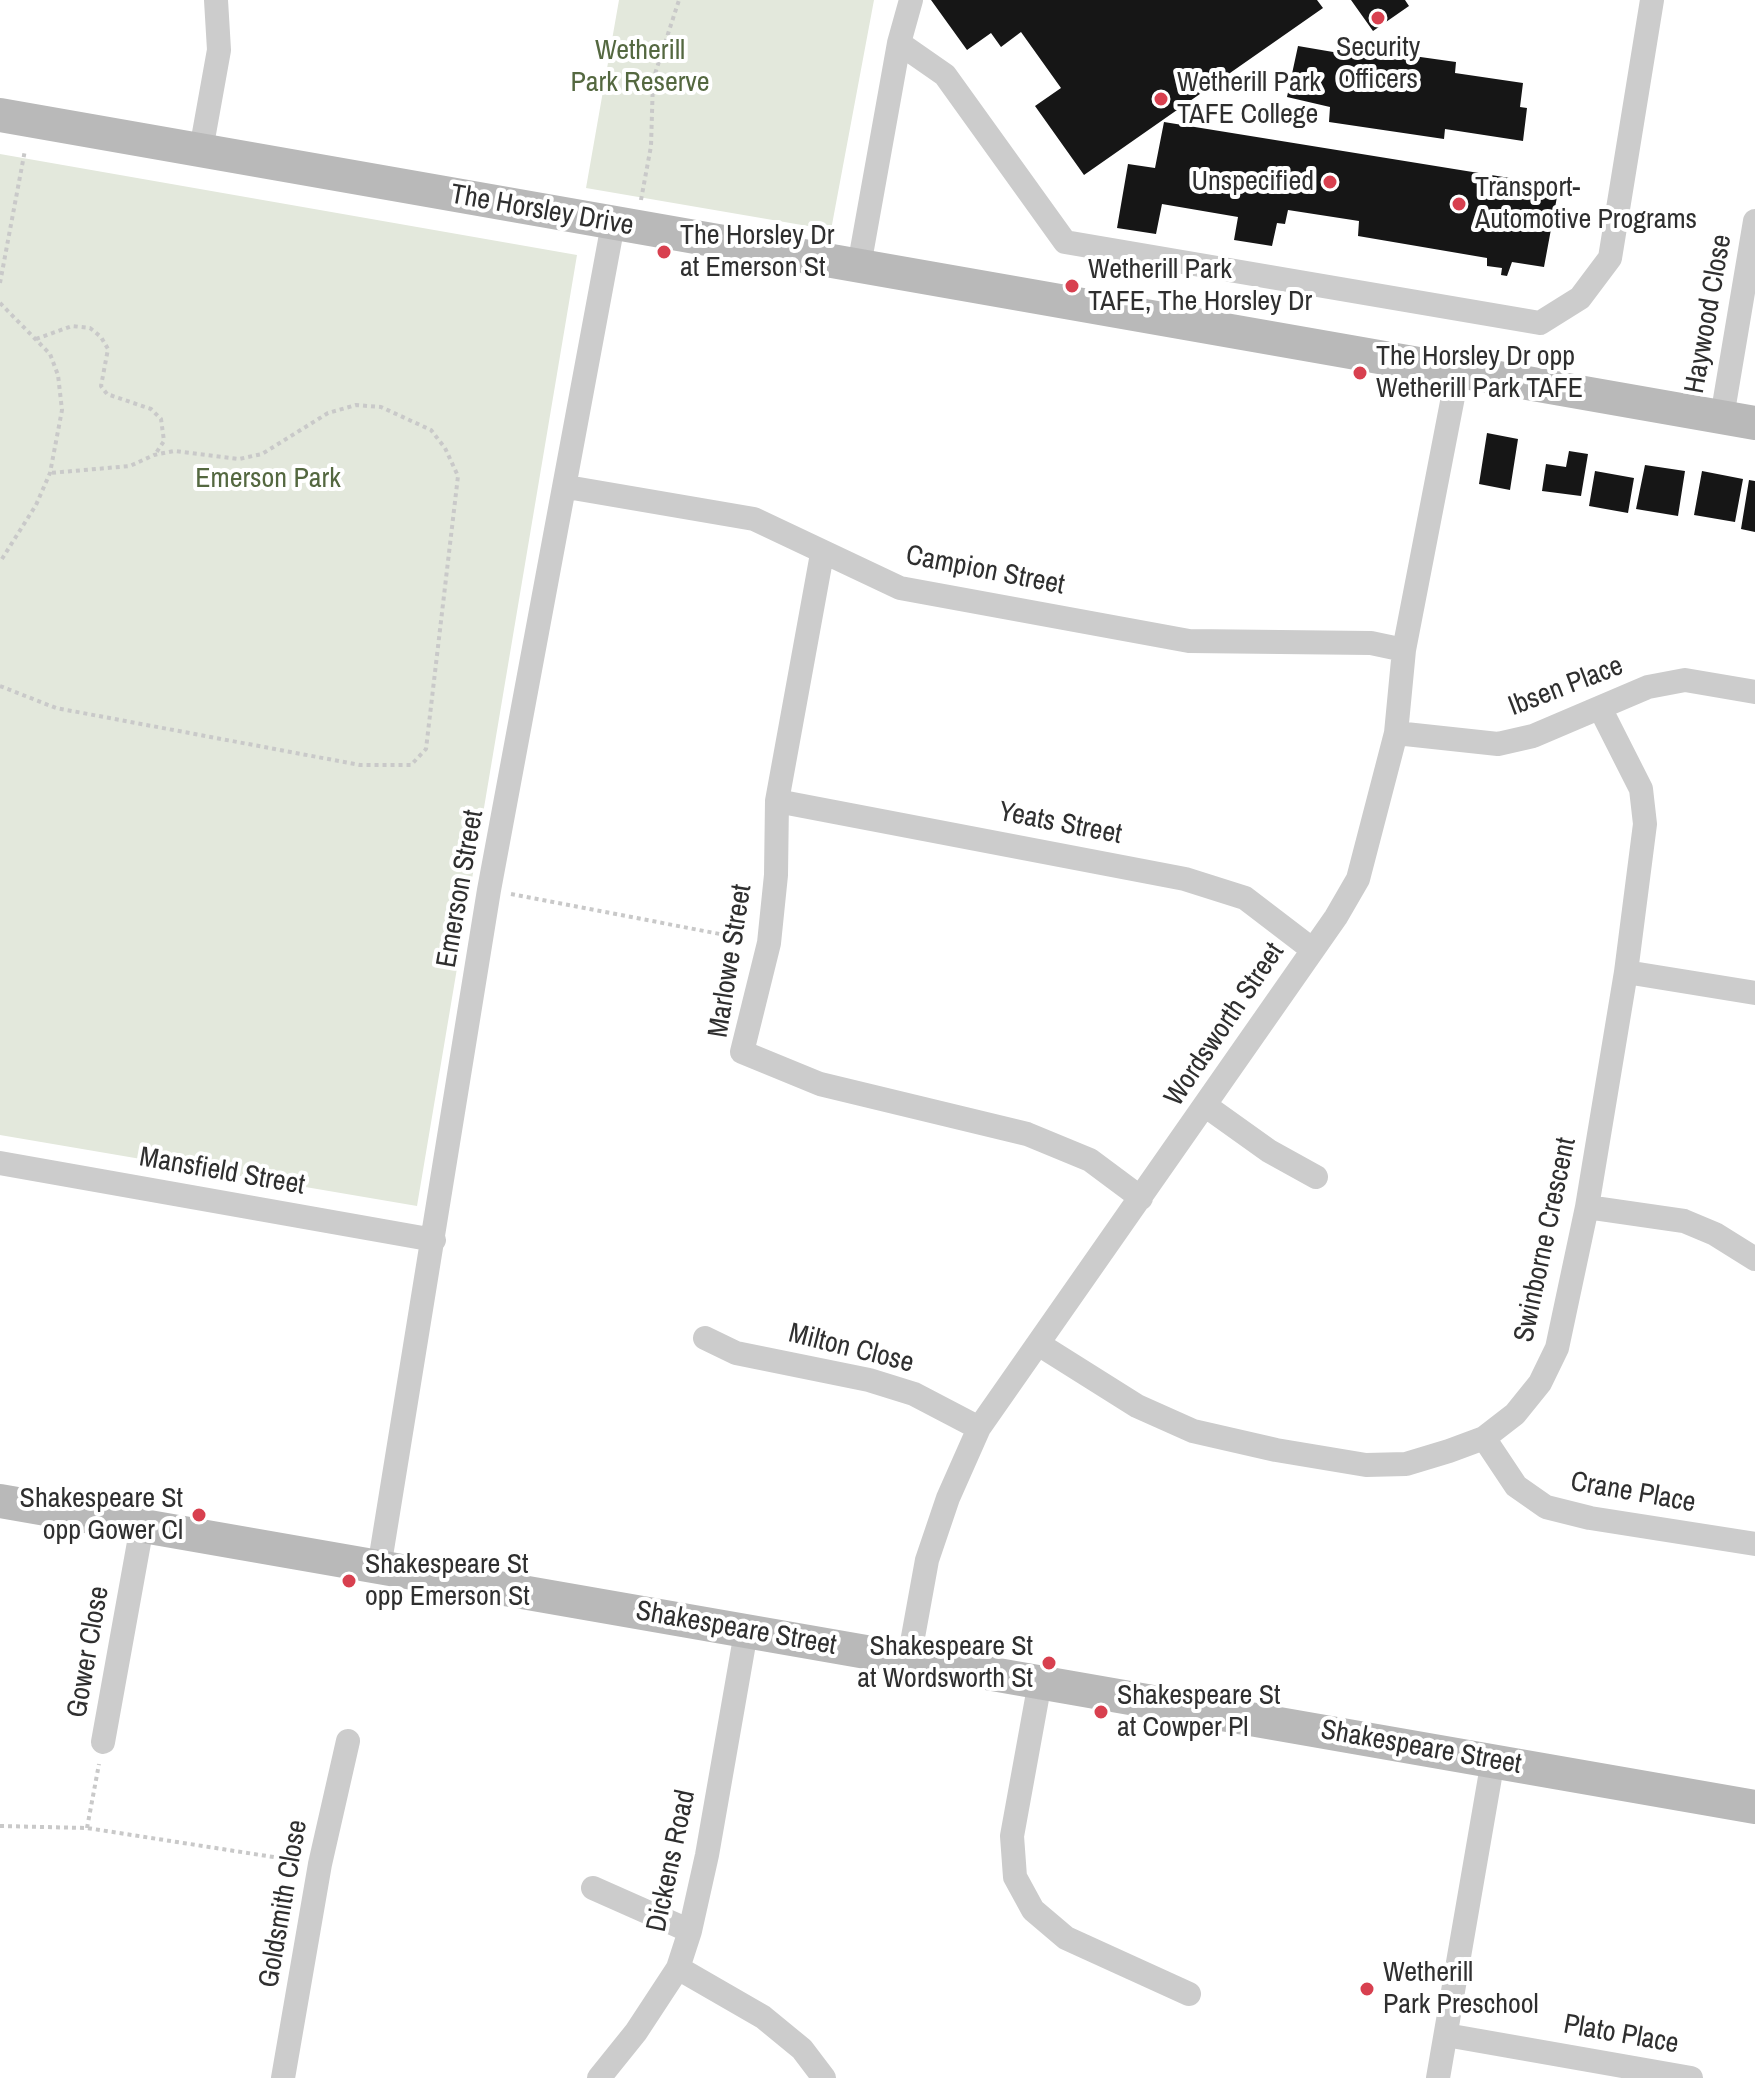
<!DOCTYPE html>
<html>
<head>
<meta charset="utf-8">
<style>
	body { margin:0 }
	canvas { display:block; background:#fff }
</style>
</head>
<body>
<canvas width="1755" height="2078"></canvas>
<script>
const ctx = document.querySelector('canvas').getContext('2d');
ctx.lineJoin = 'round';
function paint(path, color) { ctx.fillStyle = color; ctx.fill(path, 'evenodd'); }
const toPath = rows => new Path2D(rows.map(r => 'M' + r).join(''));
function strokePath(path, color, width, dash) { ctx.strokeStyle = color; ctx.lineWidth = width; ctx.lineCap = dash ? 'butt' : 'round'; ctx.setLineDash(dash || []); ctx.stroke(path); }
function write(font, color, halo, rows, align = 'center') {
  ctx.font = font + ' "Archivo Narrow",sans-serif'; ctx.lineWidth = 8; ctx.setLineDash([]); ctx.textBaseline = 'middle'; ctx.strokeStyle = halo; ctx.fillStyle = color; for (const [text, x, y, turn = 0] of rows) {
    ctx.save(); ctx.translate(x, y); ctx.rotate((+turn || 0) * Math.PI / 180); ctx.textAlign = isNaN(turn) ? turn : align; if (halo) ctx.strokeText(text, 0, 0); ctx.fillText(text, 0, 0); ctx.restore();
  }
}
const green = toPath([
	[619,0,874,0,831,230,586,188],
	[0,154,577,255,417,1206,0,1135]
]);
const building = toPath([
	[931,0,1317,0,1323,8,1084,175,1035,106,1061,88,1021,32,1001,47,991,33,967,50],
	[1351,0,1405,0,1409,6,1373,31],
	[1298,46,1339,53,1342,46,1456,62,1455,73,1523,83,1520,107,1527,108,1523,141,1445,129,1444,139,1329,122,1330,107,1287,97],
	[1164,122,1559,186,1544,267,1512,262,1507,276,1501,275,1502,268,1487,266,1487,258,1358,236,1359,221,1288,210,1285,224,1277,223,1272,246,1234,240,1238,217,1162,204,1156,234,1117,228,1128,164,1155,168],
	[1487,433,1518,439,1510,490,1479,484],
	[1569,451,1588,454,1581,496,1542,491,1546,464,1566,467],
	[1645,465,1685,471,1678,516,1636,509],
	[1595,471,1634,478,1628,513,1589,506],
	[1702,471,1743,479,1735,522,1694,515],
	[1749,480,1755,481,1755,532,1741,529]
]);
const path = toPath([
	[641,200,651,146,653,80,679,0],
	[0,283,25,150],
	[0,303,50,354,58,375,62,410,50,473,36,505,0,562],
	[36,339,72,326,90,328,101,337,108,349,101,386,107,394,151,409,161,419,164,441,156,453],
	[0,686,56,708,360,765,411,765,426,749,458,476,445,448,431,430,381,407,356,405,328,413,262,454,239,459,174,451,154,455,130,466,50,473],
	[511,894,746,939],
	[0,1826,87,1828,299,1861],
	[87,1828,99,1764]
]);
const street = toPath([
	[899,43,945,75,1065,242,1540,323,1580,298,1610,258,1652,0],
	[201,150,219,50,216,0],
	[859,266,899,43,911,0],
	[1722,417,1755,221],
	[567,487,754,519,900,588,1189,641,1371,643,1404,650],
	[822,554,777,801,776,875,769,943,742,1052,820,1084,1027,1134,1090,1160,1141,1198],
	[1396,733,1498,744,1533,736,1648,687,1685,680,1755,692],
	[777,801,1185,879,1245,898,1313,950],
	[1626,972,1755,993],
	[1206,1106,1269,1151,1316,1177],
	[0,1163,434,1240],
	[1587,1207,1684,1221,1715,1234,1755,1259],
	[705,1338,736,1353,869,1380,914,1394,979,1428],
	[1040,1345,1137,1406,1193,1431,1276,1450,1366,1465,1406,1464,1449,1451,1484,1438,1515,1414,1540,1383,1557,1348,1587,1207,1626,972,1645,824,1641,789,1601,710],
	[1484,1438,1516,1486,1546,1507,1590,1518,1755,1544],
	[379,1568,489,890,613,224],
	[909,1659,927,1560,948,1498,979,1428,1336,917,1358,879,1396,733,1404,650,1458,371],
	[1040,1682,1012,1836,1015,1877,1033,1910,1066,1938,1189,1994],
	[103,1742,142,1526],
	[593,1888,690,1931],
	[678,1968,763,2017,802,2049,824,2078],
	[1446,2035,1691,2078],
	[283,2078,320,1864,348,1741],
	[599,2078,636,2032,678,1968,690,1931,707,1855,746,1632],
	[1438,2078,1493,1760]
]);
const secondary = toPath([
	[0,115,1755,423],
	[0,1501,1755,1807]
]);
const markers = [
	[1378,18,8,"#d8404f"],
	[1161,99,8,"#d8404f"],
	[1330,182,8,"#d8404f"],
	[1459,204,8,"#d8404f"],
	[664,252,8,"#d8404f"],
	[1072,286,8,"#d8404f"],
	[1360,373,8,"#d8404f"],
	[199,1515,8,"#d8404f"],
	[349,1581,8,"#d8404f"],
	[1049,1663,8,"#d8404f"],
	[1101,1712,8,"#d8404f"],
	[1367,1989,8,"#d8404f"]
];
const poiNames = [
	["Security",1378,48,"center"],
	["Officers",1378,80,"center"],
	["Wetherill Park",1177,83],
	["TAFE College",1177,115],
	["Unspecified",1314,182,"right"],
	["Transport-",1475,188],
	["Automotive Programs",1475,220],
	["The Horsley Dr",680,236],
	["at Emerson St",680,268],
	["Wetherill Park",1088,270],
	["TAFE, The Horsley Dr",1088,302],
	["The Horsley Dr opp",1376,357],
	["Wetherill Park TAFE",1376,389],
	["Shakespeare St",183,1499,"right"],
	["opp Gower Cl",183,1531,"right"],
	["Shakespeare St",365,1565],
	["opp Emerson St",365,1597],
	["Shakespeare St",1033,1647,"right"],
	["at Wordsworth St",1033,1679,"right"],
	["Shakespeare St",1117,1696],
	["at Cowper Pl",1117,1728],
	["Wetherill",1383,1973],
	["Park Preschool",1383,2005]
];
const parkNames = [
	["Wetherill",640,51],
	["Park Reserve",640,83],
	["Emerson Park",268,479]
];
const streetNames = [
	["The Horsley Drive",542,211,10],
	["Haywood Close",1709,314,-80],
	["Campion Street",985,571,11],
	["Ibsen Place",1566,687,-21],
	["Yeats Street",1060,824,11],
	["Emerson Street",461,889,-80],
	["Marlowe Street",731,961,-81],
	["Wordsworth Street",1225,1025,-56],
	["Mansfield Street",222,1172,10],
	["Swinborne Crescent",1546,1240,-78],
	["Milton Close",851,1349,14],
	["Crane Place",1633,1493,10],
	["Shakespeare Street",736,1629,10],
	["Gower Close",89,1652,-80],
	["Shakespeare Street",1421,1748,10],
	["Dickens Road",672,1861,-78],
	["Goldsmith Close",284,1904,-80],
	["Plato Place",1621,2035,10]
];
paint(green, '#e3e8dc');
paint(building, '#161616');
strokePath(path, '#c9c9c9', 4, [4, 4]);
strokePath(street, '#ccc', 24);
strokePath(secondary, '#b9b9b9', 34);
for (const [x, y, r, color] of markers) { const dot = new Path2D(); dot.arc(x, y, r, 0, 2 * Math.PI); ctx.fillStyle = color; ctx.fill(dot); strokePath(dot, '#fff', 3); }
write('28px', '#2f2f2f', '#fff', poiNames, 'left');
write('28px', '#546840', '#fff', parkNames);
write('28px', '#2f2f2f', '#fff', streetNames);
</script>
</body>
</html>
